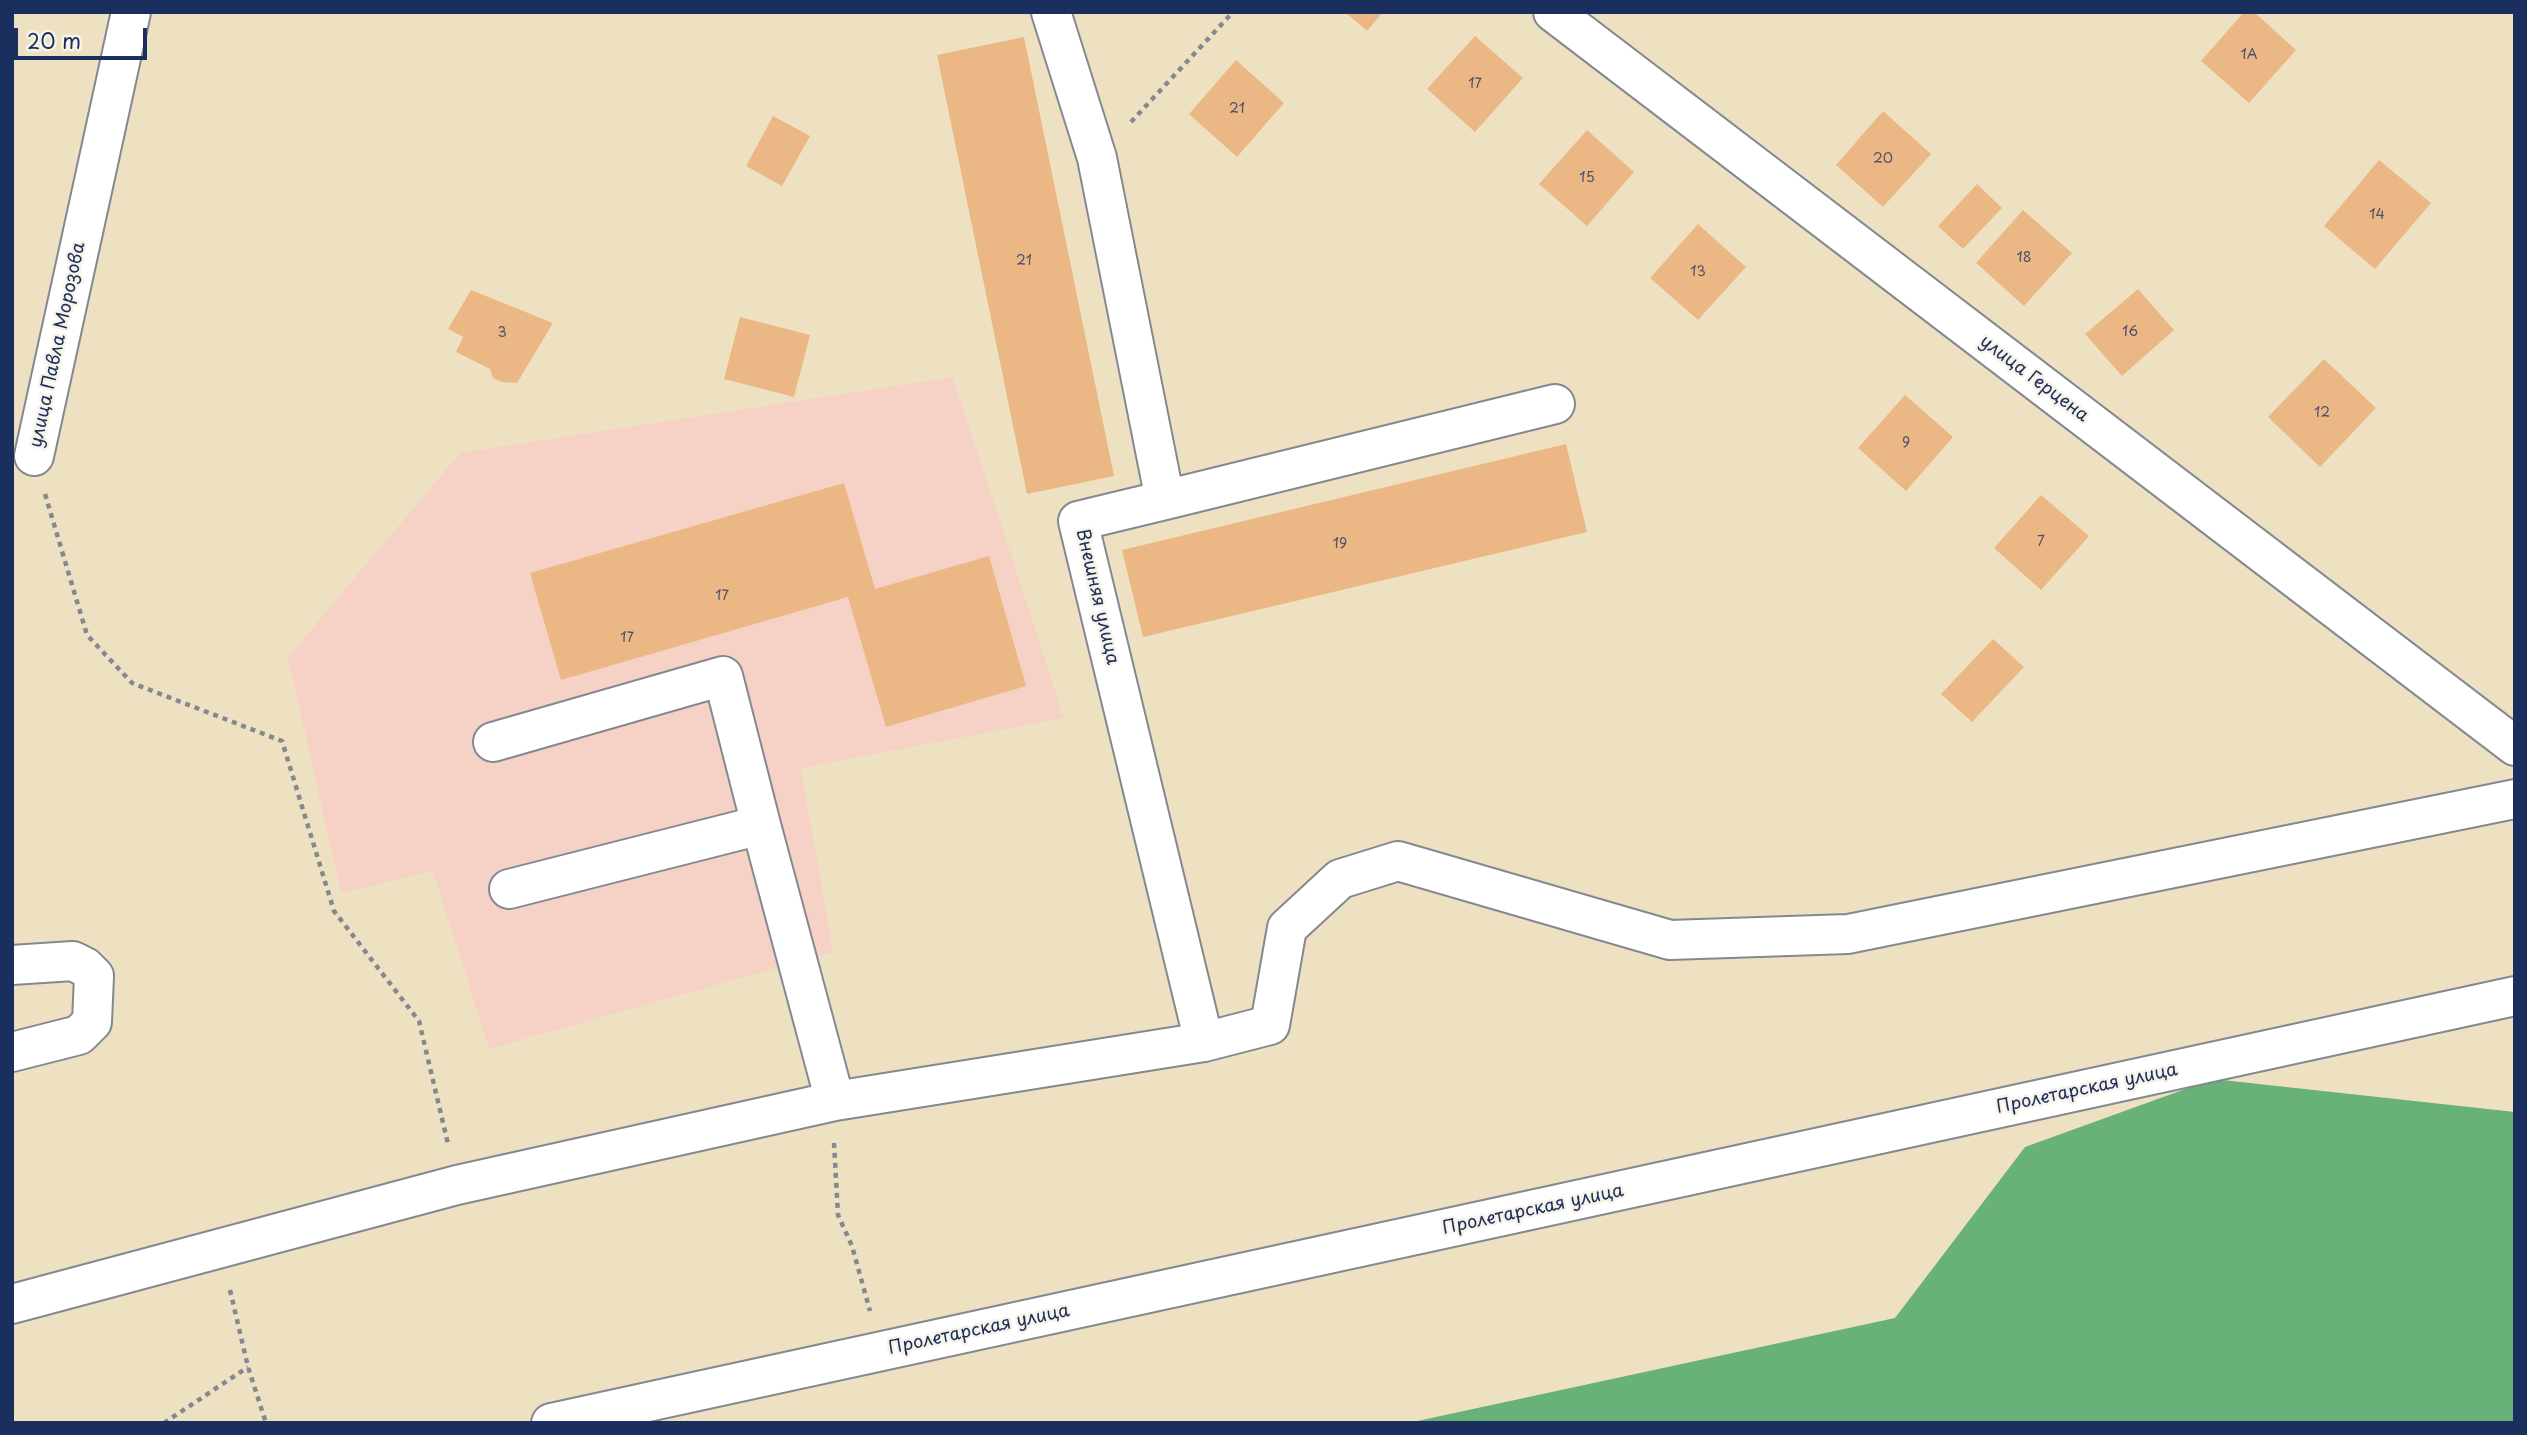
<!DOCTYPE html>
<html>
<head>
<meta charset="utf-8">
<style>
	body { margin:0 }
	#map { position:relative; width:2527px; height:1435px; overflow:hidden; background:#eee1c2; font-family:"Playpen Sans",sans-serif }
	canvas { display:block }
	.frame { position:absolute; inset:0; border:14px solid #1b2f5e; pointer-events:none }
	.scale { position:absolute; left:14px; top:28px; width:133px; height:32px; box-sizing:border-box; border:4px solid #1b2f5e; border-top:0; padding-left:9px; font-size:21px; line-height:24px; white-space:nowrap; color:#1b2f5e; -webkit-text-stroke:5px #f7f3e8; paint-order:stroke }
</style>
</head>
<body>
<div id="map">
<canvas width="2527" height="1435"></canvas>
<div class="frame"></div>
<div class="scale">20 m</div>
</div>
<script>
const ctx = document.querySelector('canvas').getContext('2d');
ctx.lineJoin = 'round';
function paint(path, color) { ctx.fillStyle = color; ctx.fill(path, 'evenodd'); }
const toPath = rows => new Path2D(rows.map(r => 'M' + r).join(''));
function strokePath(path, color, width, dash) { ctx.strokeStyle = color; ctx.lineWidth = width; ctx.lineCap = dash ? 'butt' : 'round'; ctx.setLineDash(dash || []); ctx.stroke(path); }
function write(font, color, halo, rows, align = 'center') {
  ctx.font = font + ' "Playpen Sans",sans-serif'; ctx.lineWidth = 5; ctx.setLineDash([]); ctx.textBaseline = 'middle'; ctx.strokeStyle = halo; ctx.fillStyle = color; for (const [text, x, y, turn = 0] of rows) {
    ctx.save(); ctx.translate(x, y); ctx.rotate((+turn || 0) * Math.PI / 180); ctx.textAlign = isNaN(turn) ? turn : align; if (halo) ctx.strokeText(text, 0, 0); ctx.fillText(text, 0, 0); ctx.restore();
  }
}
const built = toPath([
	[953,377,1064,718,801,768,833,952,489,1049,433,871,341,893,288,657,460,453]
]);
const forest = toPath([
	[2213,1079,2515,1112,2515,1423,1408,1423,1895,1318,2025,1147]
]);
const building = toPath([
	[1345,12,1383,12,1367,31],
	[2244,12,2254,12,2296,50,2249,103,2201,61],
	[1475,36,1523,78,1475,132,1427,89],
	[1024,37,1114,476,1027,494,937,55],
	[1236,60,1284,103,1237,157,1189,114],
	[1883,111,1931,154,1883,207,1836,165],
	[773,116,810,136,782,186,746,166],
	[1587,130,1634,172,1587,226,1539,184],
	[2379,160,2431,203,2375,269,2324,226],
	[1977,184,2002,208,1963,249,1938,226],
	[2023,210,2072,253,2024,306,1976,263],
	[1698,224,1746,267,1698,320,1650,278],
	[2138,289,2174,330,2122,376,2085,334],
	[471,290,553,323,517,383,502,382,493,378,490,369,456,352,463,337,448,329],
	[740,317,810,335,794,397,724,379],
	[2324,359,2376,408,2320,467,2268,417],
	[1905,395,1953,437,1906,491,1858,448],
	[1566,444,1587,532,1143,637,1122,550],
	[844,483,875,589,989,556,1026,686,886,727,848,597,561,680,530,573],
	[2041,495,2089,536,2041,590,1994,548],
	[1993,639,2024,667,1972,722,1941,694]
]);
const path = toPath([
	[1131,122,1233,12],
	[45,494,87,635,132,683,282,741,334,911,419,1021,448,1144],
	[834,1143,838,1215,852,1246,870,1311],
	[230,1290,248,1367,266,1423],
	[164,1423,248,1367]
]);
const minor = toPath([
	[1051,12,1097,158,1165,500,1078,521,1204,1042],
	[1553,12,2515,746],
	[34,456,131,12],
	[1165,500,1555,404],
	[493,742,723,676,761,825],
	[509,889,761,825,835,1101],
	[12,965,73,961,85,967,94,976,92,1022,79,1035,12,1052],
	[12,1304,457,1185,835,1101,1204,1042,1270,1025,1287,928,1340,879,1398,861,1670,940,1848,934,2515,799],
	[551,1423,2515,996]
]);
const numberNames = [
	["1А",2249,55],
	["17",1475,84],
	["21",1237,109],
	["20",1883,159],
	["15",1587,178],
	["14",2377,215],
	["18",2024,258],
	["21",1024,261],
	["13",1698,272],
	["16",2130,332],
	["3",502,333],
	["12",2322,413],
	["9",1906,443],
	["7",2041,542],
	["19",1340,544],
	["17",722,596],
	["17",627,638]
];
const streetNames = [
	["улица Павла Морозова",58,345,-78],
	["улица Герцена",2034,379,37],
	["Внешняя улица",1097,597,77],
	["Пролетарская улица",2087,1089,-12],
	["Пролетарская улица",1533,1210,-12],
	["Пролетарская улица",979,1330,-12]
];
paint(built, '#f6d1c5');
paint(forest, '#68b178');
paint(building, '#ebb885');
strokePath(minor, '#848890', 42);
strokePath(path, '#848890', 4.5, [5, 5]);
strokePath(minor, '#fff', 38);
write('14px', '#4f5168', null, numberNames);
write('18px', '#1b2f5e', '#f7f3e8', streetNames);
</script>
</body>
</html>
